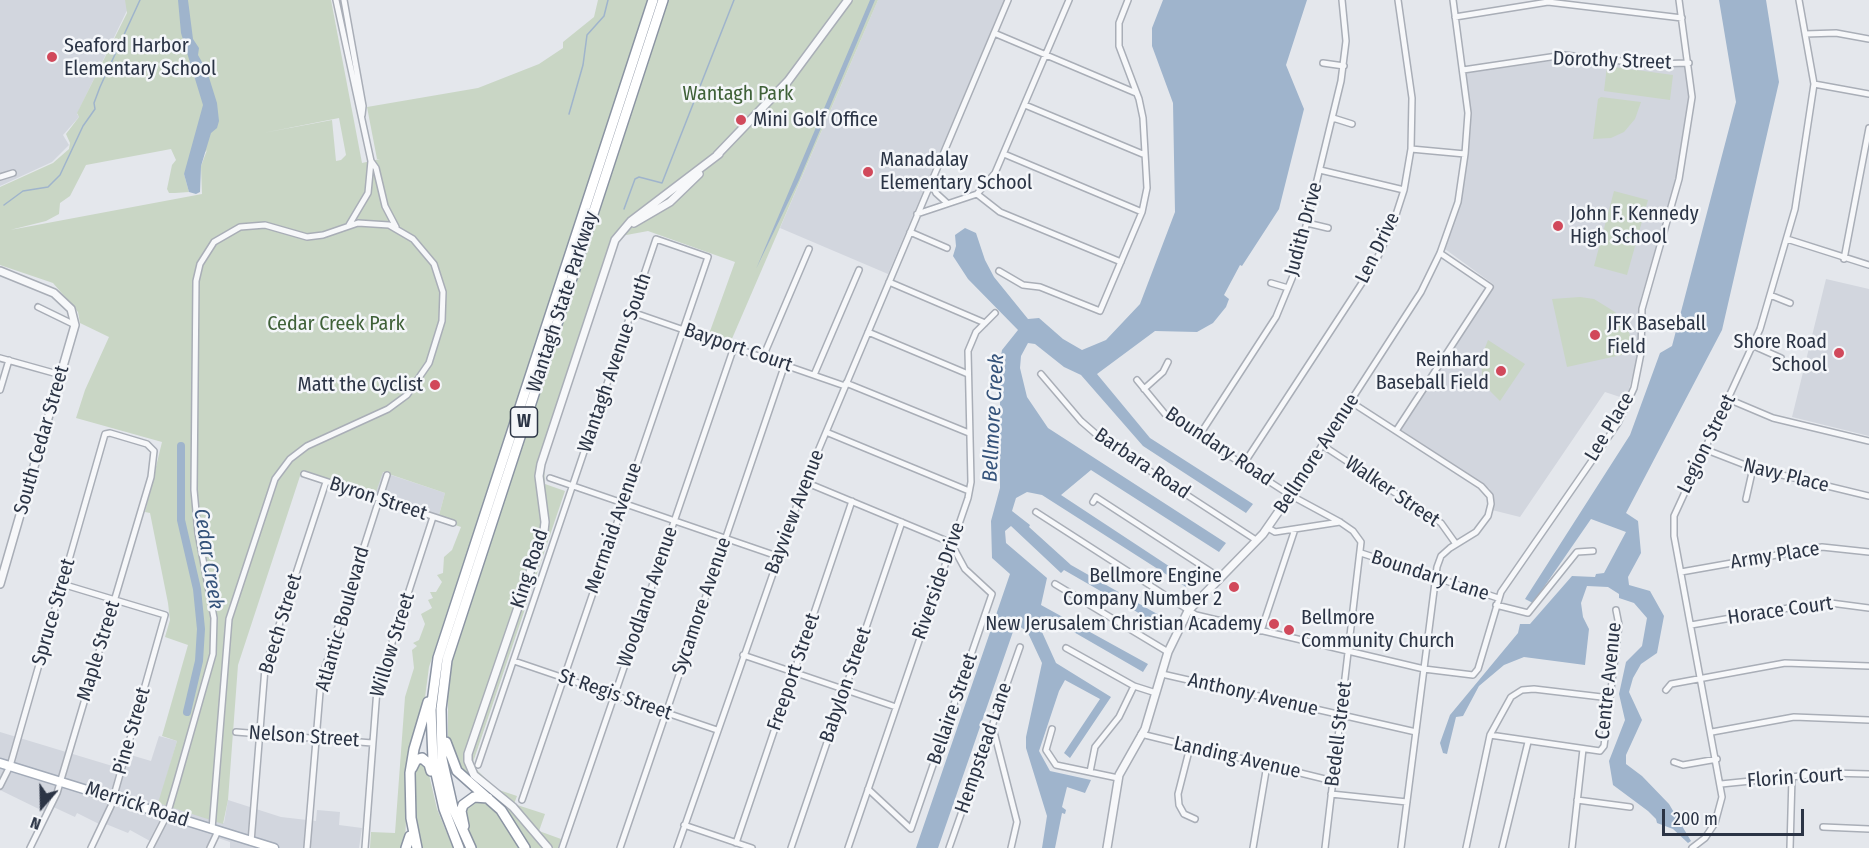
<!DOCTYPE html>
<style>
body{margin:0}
#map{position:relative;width:1869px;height:848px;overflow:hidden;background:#e4e7ec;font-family:"Fira Sans Condensed",sans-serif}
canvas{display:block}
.north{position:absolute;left:12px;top:776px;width:60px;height:60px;-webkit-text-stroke:4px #f4f6f9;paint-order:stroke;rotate:200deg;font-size:16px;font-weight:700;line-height:24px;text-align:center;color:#2b3445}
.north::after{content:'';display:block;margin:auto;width:21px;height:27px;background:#2b3445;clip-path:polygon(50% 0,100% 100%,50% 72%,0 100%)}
.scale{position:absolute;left:1662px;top:809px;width:142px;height:27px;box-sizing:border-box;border:3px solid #2b3445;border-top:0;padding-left:8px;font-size:18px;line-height:21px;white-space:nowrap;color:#2b3445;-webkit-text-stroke:4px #f4f6f9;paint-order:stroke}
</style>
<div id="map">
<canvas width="1869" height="848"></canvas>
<div class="north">N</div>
<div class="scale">200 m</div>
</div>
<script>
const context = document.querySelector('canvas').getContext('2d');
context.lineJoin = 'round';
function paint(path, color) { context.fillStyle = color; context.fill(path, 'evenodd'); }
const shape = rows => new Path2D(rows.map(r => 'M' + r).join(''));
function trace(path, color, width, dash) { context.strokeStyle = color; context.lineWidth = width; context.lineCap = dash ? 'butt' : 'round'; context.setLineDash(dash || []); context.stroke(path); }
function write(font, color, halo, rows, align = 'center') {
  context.font = font + ' "Fira Sans Condensed",sans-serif'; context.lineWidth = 5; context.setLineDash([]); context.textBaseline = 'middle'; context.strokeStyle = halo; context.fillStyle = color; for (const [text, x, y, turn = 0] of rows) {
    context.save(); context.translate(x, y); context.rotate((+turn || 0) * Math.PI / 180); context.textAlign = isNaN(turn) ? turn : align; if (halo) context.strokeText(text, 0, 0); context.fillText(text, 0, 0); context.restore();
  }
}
const built = shape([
 [0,0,132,0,77,114,79,117,63,135,69,145,52,162,0,186],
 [878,0,1004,0,888,274,780,228],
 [1565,59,1650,67,1685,65,1690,90,1676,181,1641,298,1637,361,1626,399,1605,392,1520,517,1492,510,1490,489,1400,429,1493,284,1445,249,1461,203,1468,151,1471,112,1465,73],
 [1826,279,1869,289,1869,436,1792,417],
 [382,472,445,493,438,519,374,498],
 [0,732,119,768,124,753,151,761,159,736,177,741,159,803,224,823,228,800,281,817,316,821,317,810,340,812,339,825,362,828,359,848,230,848,230,842,212,836,206,848,154,848,149,846,150,841,130,830,128,833,101,822,99,824,77,813,75,817,49,805,45,812,0,790]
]);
const green = shape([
 [125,0,331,0,362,163,380,159,377,159,367,107,478,88,539,64,563,48,563,42,594,17,598,0,649,0,429,667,424,705,409,752,405,843,402,848,370,848,371,832,395,833,405,697,414,668,412,650,417,646,413,643,419,640,425,624,421,614,432,608,428,600,433,598,430,592,436,592,442,582,437,575,443,573,444,557,452,550,461,527,438,519,445,493,383,472,374,498,301,473,238,665,228,800,223,824,158,803,177,741,162,736,188,645,165,637,170,620,168,603,150,513,145,512,162,442,76,418,85,390,109,337,80,323,78,312,53,283,0,265,0,187,53,163,69,149,70,143,66,134,79,117,77,113,127,13],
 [339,118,346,155,341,160,336,161,332,120,263,133],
 [171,149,176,160,172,165,167,189,169,193,175,193,189,192,184,174,207,150,201,166,202,194,10,230,46,221,59,214,60,203,70,196,86,165],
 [668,0,878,0,731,341,709,334,735,262,648,231,621,236,544,466,545,484,565,491,472,765,496,789,517,796,514,804,545,814,539,831,561,839,558,848,529,848,509,813,462,773,448,749,448,692,455,645],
 [1607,66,1673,75,1670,100,1604,91],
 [1601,97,1641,102,1635,119,1624,132,1611,138,1593,139,1598,99],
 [1614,191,1648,200,1627,275,1594,266],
 [1580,297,1594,299,1615,312,1629,332,1635,352,1567,367,1552,299],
 [1488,340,1525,364,1500,401,1490,391,1482,374,1481,358],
 [419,761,427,766,437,809,453,848,418,848,413,776],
 [477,799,489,804,499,812,521,848,475,848,463,819,464,808]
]);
const water = shape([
 [178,0,188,0,193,39,199,48,198,55,207,71,217,103,219,121,217,128,211,133,201,166,200,192,196,194,189,192,184,174,203,105,181,33],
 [870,0,875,0,799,180,756,269],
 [1163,0,1307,0,1286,65,1304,109,1279,209,1242,266,1240,265,1224,295,1229,299,1226,307,1213,323,1197,332,1155,331,1097,374,1150,438,1253,504,1246,513,1143,446,1081,375,1064,367,1035,344,1028,343,1021,356,1020,368,1027,397,1048,428,1226,543,1219,552,1091,470,1061,495,1190,580,1186,587,1042,495,1027,492,1016,498,1012,511,1030,525,1029,527,1071,565,1166,619,1163,627,1064,570,1061,573,1011,526,1005,531,1006,543,1047,578,1041,605,1148,664,1143,672,1046,616,1042,618,1042,632,1056,663,1111,697,1070,758,1064,753,1100,699,1065,680,1059,691,1039,751,1050,771,1091,780,1085,793,1067,787,1062,807,1066,810,1065,814,1062,813,1055,848,1042,848,1047,816,1026,748,1026,737,1042,663,1028,633,1016,623,938,848,916,848,1010,574,992,558,991,521,1000,488,1000,361,1002,350,1018,330,968,279,953,256,956,246,955,235,965,228,976,233,985,260,994,277,1028,319,1039,318,1063,339,1082,350,1106,340,1140,304,1175,212,1173,103,1152,46,1152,28],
 [1719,0,1766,0,1779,82,1722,330,1626,513,1638,521,1641,553,1628,577,1629,585,1650,591,1664,616,1657,653,1641,664,1633,678,1629,692,1642,720,1626,755,1626,764,1642,776,1669,804,1691,841,1688,843,1673,829,1657,823,1656,819,1648,811,1613,785,1609,761,1625,720,1619,694,1626,662,1642,646,1647,618,1634,603,1619,598,1619,594,1608,587,1587,586,1581,603,1583,617,1589,629,1585,665,1524,657,1504,665,1479,686,1463,716,1456,717,1447,754,1443,753,1440,743,1450,715,1518,633,1520,624,1530,624,1572,576,1595,577,1596,574,1604,573,1626,532,1591,519,1533,603,1525,599,1630,435,1660,353,1672,346,1736,102]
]);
const stream = shape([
 [569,114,583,65,587,35,604,16,608,0],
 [4,205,23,191,48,187,60,175,83,126,95,109,94,103,100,87,140,0],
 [624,209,635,179,639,177,662,183,734,0]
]);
const river = shape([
 [181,446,181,520,197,589,201,629,199,661,187,712]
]);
const minor = shape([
 [336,0,371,161,376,168,385,206,396,227],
 [344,0,363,106,362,115],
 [1455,17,1548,2,1682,18],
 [994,33,1136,93],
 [1805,34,1836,33,1869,39],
 [1323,63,1344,66],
 [1463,70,1564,55,1650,64,1689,63],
 [1814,84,1869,94],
 [1025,105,1145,155],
 [1333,118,1352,124],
 [1411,149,1465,154],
 [1004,154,1142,212],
 [1320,170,1404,190],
 [0,177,13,173],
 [931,183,936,193,947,203],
 [977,194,1000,212,1121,262],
 [917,214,977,194,995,173,1069,0],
 [1307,223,1328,228],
 [349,225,368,193,371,161],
 [910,232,947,248],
 [1787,239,1869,265],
 [1844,259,1869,128],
 [999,271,1023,285,1040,287,1100,311,1142,212,1147,188,1143,118,1139,99,1119,46,1119,23,1128,0],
 [889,282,985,323],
 [1271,283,1288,288],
 [1770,295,1790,303],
 [38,307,75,325],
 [632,312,845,386],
 [868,332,968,374],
 [1754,346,1781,358],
 [763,357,809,249],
 [0,358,61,375],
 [1041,374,1081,421,1104,441,1256,540],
 [814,375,859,270],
 [1137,380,1165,414,1290,495,1340,522,1353,531,1361,542,1325,848],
 [846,383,969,433],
 [1144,389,1163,372,1168,362],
 [0,390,9,360],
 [1728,399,1773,418,1869,441],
 [1351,402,1481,486,1490,496,1491,504,1488,516,1476,532,1450,548,1441,556,1437,567,1401,848],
 [1396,431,1490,287,1440,253],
 [826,432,969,491],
 [1199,436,1276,317,1295,271,1341,81,1346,41,1342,0],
 [1322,445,1441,523,1456,544],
 [1704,449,1753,468,1869,496],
 [1243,465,1375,263,1393,224,1404,190,1411,149,1412,98,1398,0],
 [304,474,453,523],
 [550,478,777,556],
 [805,482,947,541,952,545,965,569,992,594,911,829,868,789],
 [1290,495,1421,292,1440,253,1458,202,1465,154,1468,113,1453,0],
 [1746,499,1753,468],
 [1093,502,1096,497,1219,577],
 [1036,512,1196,615,1424,669,1473,675,1478,669,1501,592,1618,423,1634,388,1641,353,1642,309,1679,179,1692,97,1679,0],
 [1268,528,1275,532,1340,522],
 [1361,553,1498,598],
 [1681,572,1822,547,1869,552],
 [62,584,165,615,111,806,91,848],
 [1055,584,1168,652],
 [1496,605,1528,613,1577,552,1593,551],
 [1691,625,1823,602,1869,608],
 [1261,631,1295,529],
 [1066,648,1134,686,1156,693],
 [743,655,896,707],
 [514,661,717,730],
 [1162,674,1416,732],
 [1666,690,1671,684,1785,663,1869,666],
 [993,728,1017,822,1011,848],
 [1052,729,1046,750,1056,765,1118,778],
 [236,732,372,743],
 [1712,732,1794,717,1869,720],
 [1141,734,1333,781],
 [1490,735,1600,751,1604,746,1619,625,1616,610],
 [1190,747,1178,794,1179,805,1184,814,1195,819],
 [1674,762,1683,765,1717,759],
 [478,765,656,239,708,257,522,800],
 [1090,772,1095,747,1119,717,1134,686],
 [1721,784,1830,773,1869,774],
 [0,786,10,766,105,434,110,433,147,444,154,451,151,477,57,793,30,848],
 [1331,794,1407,802],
 [1577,800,1630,807],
 [684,825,752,848],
 [1823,827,1869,829],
 [251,842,265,668,326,482],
 [736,843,852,501],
 [150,848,167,815,177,781,213,654,214,618,198,533,194,490,196,281,200,264,214,242,240,227,265,225,307,237,323,235,358,223,389,225,413,239,434,264,443,292,442,321,429,363,407,395,388,409,307,446,290,459,275,479,229,619,212,829],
 [210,848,218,831],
 [307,848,321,680,387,475],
 [365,848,377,689,433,517],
 [562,848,734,347],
 [620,848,785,364],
 [677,848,805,482,1008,0],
 [791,848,902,522],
 [848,848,968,498,971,482,968,351,976,332,995,313],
 [949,848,1020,647],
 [1253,848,1267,765],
 [1466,848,1490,735,1511,697,1522,690,1534,689,1610,698],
 [1502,848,1528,742],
 [1572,848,1583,749],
 [1692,848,1705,838,1715,823,1722,797,1674,536,1674,516,1760,329,1795,209,1814,84,1799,0],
 [1790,848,1792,777]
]);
const tertiary = shape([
 [717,155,788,81,848,0],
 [634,223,670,202,699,174],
 [0,271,54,293,71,309,75,325,0,584],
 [548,848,513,807,474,775,468,761,468,754,544,531,545,522,539,476,541,464,615,240,631,221,719,154],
 [1107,848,1119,775,1145,729,1168,652,1188,611,1263,534,1290,495]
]);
const primary = shape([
 [0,763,274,848]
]);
const motorway = shape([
 [446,742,457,771,501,810,525,848],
 [412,768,416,760,422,758,429,764,431,771],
 [464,826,461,811,463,805,474,797,488,798],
 [406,848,410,836],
 [417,848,411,818,410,773,414,749,428,702],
 [459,848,444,809,433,760,431,710,438,658,653,0],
 [471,848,453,808,442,759,441,709,447,660,663,0]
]);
const markers = [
 [52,57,6,"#d1495b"],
 [741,120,6,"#d1495b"],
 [868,172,6,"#d1495b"],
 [1558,226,6,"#d1495b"],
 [1595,335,6,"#d1495b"],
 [1839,353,6,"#d1495b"],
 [1501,371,6,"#d1495b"],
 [435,385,6,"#d1495b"],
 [1234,587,6,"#d1495b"],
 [1274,624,6,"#d1495b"],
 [1289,630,6,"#d1495b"]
];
const shields = [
 [524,422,27]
];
const shieldNames = [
 ["W",524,422]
];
const poiNames = [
 ["Seaford Harbor",64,46],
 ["Elementary School",64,69],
 ["Mini Golf Office",753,120],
 ["Manadalay",880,160],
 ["Elementary School",880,183],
 ["John F. Kennedy",1570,214],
 ["High School",1570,237],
 ["JFK Baseball",1607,324],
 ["Field",1607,347],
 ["Shore Road",1827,342,"right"],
 ["School",1827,365,"right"],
 ["Reinhard",1489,360,"right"],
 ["Baseball Field",1489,383,"right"],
 ["Matt the Cyclist",423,385,"right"],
 ["Bellmore Engine",1222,576,"right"],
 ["Company Number 2",1222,599,"right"],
 ["Bellmore",1301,618],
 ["Community Church",1301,641],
 ["New Jerusalem Christian Academy",1262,624,"right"]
];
const streetNames = [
 ["Dorothy Street",1612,61,2],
 ["Judith Drive",1304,229,-75],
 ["Len Drive",1378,248,-64],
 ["Wantagh State Parkway",563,302,-72],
 ["Bayport Court",738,348,19],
 ["Wantagh Avenue South",615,363,-71],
 ["Lee Place",1610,427,-59],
 ["South Cedar Street",42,440,-74],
 ["Legion Street",1707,444,-64],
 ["Boundary Road",1219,447,34],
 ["Bellmore Avenue",1317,454,-57],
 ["Barbara Road",1142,464,34],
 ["Navy Place",1786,476,14],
 ["Walker Street",1392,492,34],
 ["Byron Street",378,499,18],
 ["Bayview Avenue",795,512,-69],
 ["Mermaid Avenue",614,528,-71],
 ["Army Place",1775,556,-9],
 ["King Road",530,569,-72],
 ["Boundary Lane",1430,576,18],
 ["Riverside Drive",939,581,-71],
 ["Woodland Avenue",648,597,-71],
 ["Sycamore Avenue",702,606,-71],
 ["Horace Court",1780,611,-8],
 ["Spruce Street",54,612,-74],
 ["Atlantic Boulevard",343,619,-74],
 ["Beech Street",281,624,-73],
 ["Willow Street",393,645,-73],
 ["Maple Street",99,651,-73],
 ["Freeport Street",794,672,-71],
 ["Centre Avenue",1609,681,-84],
 ["Babylon Street",846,685,-71],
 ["St Regis Street",615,695,19],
 ["Anthony Avenue",1253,695,13],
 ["Bellaire Street",953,709,-71],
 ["Pine Street",132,731,-74],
 ["Bedell Street",1339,734,-83],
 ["Nelson Street",304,737,4],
 ["Hempstead Lane",984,748,-71],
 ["Landing Avenue",1237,758,13],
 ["Florin Court",1795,778,-4],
 ["Merrick Road",137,805,18]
];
const parkNames = [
 ["Wantagh Park",738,94],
 ["Cedar Creek Park",336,324]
];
const waterNames = [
 ["Bellmore Creek",994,418,-87],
 ["Cedar Creek",208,559,81]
];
paint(built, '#d2d6de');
paint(green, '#c9d6c5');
paint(water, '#9fb4cc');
trace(stream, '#9fb4cc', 1.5);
trace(river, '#9fb4cc', 8);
trace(minor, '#a9aeb7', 8);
trace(tertiary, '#a9aeb7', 10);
trace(primary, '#a3abb8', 11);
trace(motorway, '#8b94a3', 12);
trace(minor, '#f7f8fa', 5);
trace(tertiary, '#f7f8fa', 7);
trace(primary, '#fff', 8);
trace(motorway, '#fff', 9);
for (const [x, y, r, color] of markers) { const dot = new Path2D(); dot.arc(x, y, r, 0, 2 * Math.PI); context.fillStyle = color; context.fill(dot); trace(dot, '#f4f6f9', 2); }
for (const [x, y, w] of shields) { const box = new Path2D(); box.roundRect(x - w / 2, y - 15, w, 30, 4.5); context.fillStyle = '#f4f6f9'; context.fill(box); trace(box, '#2b3445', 1.5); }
write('bold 18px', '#2b3445', null, shieldNames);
write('20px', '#2b3445', '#f4f6f9', poiNames, 'left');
write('20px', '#2b3445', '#f4f6f9', streetNames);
write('20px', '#3f6138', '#f4f6f9', parkNames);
write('italic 21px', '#34527a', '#f4f6f9', waterNames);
</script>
